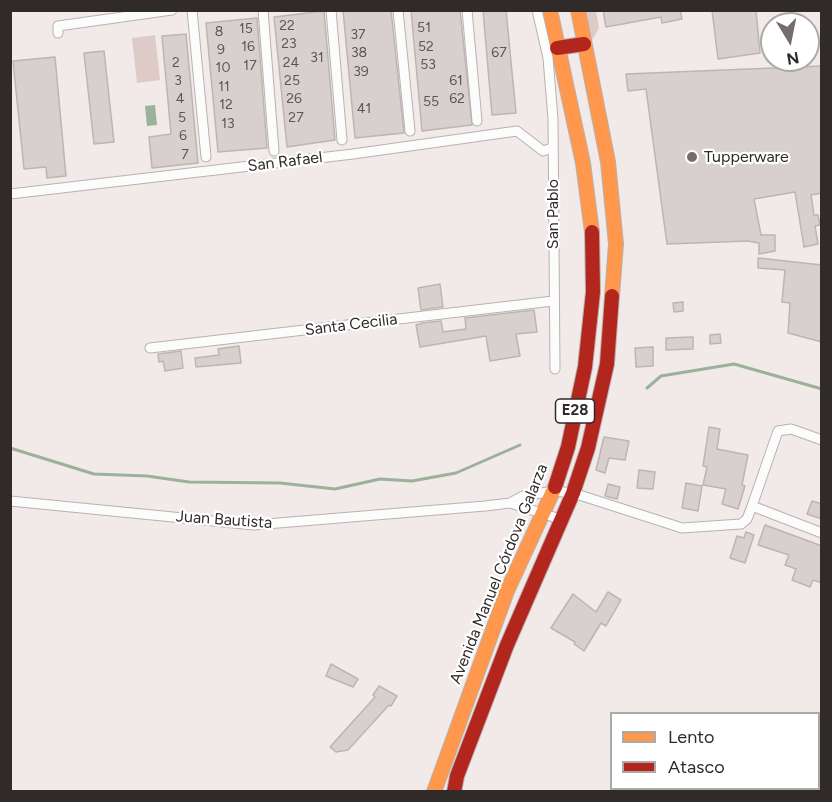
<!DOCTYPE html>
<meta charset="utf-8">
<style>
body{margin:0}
#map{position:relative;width:832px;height:802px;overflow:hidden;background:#f2eae8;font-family:Figtree,sans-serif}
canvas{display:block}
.frame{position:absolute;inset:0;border:12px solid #302a29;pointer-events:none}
.legend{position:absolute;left:610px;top:712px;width:210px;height:78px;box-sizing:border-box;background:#fff;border:2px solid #acaaa9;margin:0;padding:8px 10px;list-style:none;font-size:18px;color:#302a29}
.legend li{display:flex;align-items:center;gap:12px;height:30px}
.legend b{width:30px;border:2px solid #acaaa9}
.north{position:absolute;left:760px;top:12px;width:60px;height:60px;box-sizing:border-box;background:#fff;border:2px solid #acaaa9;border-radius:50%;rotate:170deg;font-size:16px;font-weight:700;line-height:24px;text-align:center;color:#302a29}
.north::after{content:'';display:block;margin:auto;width:21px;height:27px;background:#746d6c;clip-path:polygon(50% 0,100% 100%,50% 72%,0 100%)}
</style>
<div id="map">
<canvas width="832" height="802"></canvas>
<div class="frame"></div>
<ul class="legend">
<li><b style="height:8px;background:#ff974d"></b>Lento</li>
<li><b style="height:8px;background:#b3261e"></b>Atasco</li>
</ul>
<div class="north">N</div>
</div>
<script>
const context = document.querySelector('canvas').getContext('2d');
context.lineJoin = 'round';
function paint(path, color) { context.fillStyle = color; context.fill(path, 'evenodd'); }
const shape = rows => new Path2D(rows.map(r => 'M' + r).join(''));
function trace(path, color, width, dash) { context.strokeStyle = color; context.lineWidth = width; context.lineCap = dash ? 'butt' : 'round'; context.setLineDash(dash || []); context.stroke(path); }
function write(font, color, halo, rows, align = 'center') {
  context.font = font + ' Figtree,sans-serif'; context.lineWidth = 4.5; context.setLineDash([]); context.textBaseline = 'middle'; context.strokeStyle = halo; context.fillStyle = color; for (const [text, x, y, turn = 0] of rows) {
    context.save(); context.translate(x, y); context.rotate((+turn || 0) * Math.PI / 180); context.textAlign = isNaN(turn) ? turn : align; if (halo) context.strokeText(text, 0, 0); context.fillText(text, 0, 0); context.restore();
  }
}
const green = shape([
 [585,11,596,11,599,28,591,42],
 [155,35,160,80,137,83,132,38]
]);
const water = shape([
 [155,105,157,125,147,126,145,106]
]);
const stream = shape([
 [647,388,661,376,734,364,822,389],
 [10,448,94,474,147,476,189,482,280,483,335,489,380,479,412,481,456,473,520,445]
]);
const building = shape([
 [343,10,391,10,404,133,355,138,343,10],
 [411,10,460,10,472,125,422,131,411,10],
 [483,10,506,10,516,113,492,115,483,10],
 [603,10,680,10,682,19,662,23,661,17,606,27,603,10],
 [712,10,756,10,760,53,718,59,712,10],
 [324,11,335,140,287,147,274,17,324,11],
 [257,18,267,148,218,152,206,23,257,18],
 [186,34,198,163,152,168,149,137,171,134,162,36,186,34],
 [104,51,114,142,94,144,84,53,104,51],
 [55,57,66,176,47,178,46,167,24,169,13,61,55,57],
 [822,66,822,193,811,195,814,215,818,215,820,225,815,226,818,244,804,247,795,192,754,199,761,235,775,235,775,251,759,254,759,243,748,241,667,244,646,89,628,91,626,74,822,66],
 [758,258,822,265,822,342,788,333,790,303,782,302,785,270,758,268,758,258],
 [440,284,443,307,421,310,418,288,440,284],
 [683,302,683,311,674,312,673,303,683,302],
 [534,310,537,332,516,334,520,356,490,361,486,336,420,347,416,325,423,323,441,321,443,332,466,329,465,318,534,310],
 [720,334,721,343,710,344,710,335,720,334],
 [693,337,693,349,666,350,666,338,693,337],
 [239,346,241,363,196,367,195,358,219,355,218,349,239,346],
 [653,347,653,366,636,367,635,348,653,347],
 [181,351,183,368,165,371,163,361,159,362,158,354,181,351],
 [709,427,720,429,717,449,748,455,742,485,745,486,738,509,722,504,726,489,703,485,707,467,703,466,709,427],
 [604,437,629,441,625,460,609,458,605,473,596,470,604,437],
 [639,470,655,472,653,489,637,488,639,470],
 [686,483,702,486,698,511,682,508,686,483],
 [608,484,620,487,617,499,605,496,608,484],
 [812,501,822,504,822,519,807,514,812,501],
 [765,525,822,546,822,583,813,580,810,587,792,580,796,569,785,565,789,555,758,545,765,525],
 [746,532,754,535,745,563,730,558,737,536,744,538,746,532],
 [608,592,621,600,606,626,601,623,584,651,574,644,575,642,551,628,573,594,596,612,608,592],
 [331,664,358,679,353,687,326,676,331,664],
 [379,686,397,696,391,706,389,705,348,750,336,752,330,747,375,697,373,695,379,686]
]);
const street = shape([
 [192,10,206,157],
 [263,10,274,151],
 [331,10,342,140],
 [398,10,410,131],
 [467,10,477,121],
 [537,10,548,58,553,119,555,369],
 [58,33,58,26,172,10],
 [10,194,353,154,517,131,543,151,552,148],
 [150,348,553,301],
 [10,501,254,525,485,506,510,503,523,496,554,491,573,493,682,528,741,524,747,519,752,506,822,533],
 [510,503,563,520],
 [752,506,778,431,791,429,822,440]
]);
const slow = shape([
 [550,10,583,163,592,232],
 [578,10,608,162,616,244,612,296],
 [434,792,507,591,555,487]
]);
const jam = shape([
 [557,48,584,44],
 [555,487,568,447,585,367,593,292,592,232],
 [454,792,457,776,507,645,573,493,588,448,607,364,612,296]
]);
const markers = [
 [692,157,6,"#746d6c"]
];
const numberNames = [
 ["22",287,26],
 ["51",424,28],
 ["15",246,29],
 ["8",219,32],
 ["37",358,35],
 ["23",289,44],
 ["16",248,47],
 ["52",426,47],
 ["9",221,50],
 ["38",359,53],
 ["67",499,53],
 ["31",317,58],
 ["2",176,63],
 ["24",291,63],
 ["53",428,65],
 ["17",250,66],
 ["10",223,68],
 ["39",361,72],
 ["3",178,81],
 ["25",292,81],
 ["61",456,81],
 ["11",224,87],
 ["4",180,99],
 ["26",294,99],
 ["62",457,99],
 ["55",431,102],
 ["12",226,105],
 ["41",364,109],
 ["5",182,118],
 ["27",296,118],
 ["13",228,124],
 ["6",183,136],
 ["7",185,155]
];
const shields = [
 [575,411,39]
];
const shieldNames = [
 ["E28",575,411]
];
const poiNames = [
 ["Tupperware",704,157]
];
const streetNames = [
 ["San Rafael",285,162,-7],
 ["San Pablo",553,214,-90],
 ["Santa Cecilia",351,325,-7],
 ["Juan Bautista",224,520,4],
 ["Avenida Manuel Córdova Galarza",499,574,-68]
];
paint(green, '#decac6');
paint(water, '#9ab19c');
trace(stream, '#9ab19c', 3);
paint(building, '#d7d0cf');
trace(building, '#bbb5b3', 1.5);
trace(street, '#b8b2b0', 11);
trace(slow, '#b8b2b0', 16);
trace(jam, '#b8b2b0', 16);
trace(street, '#fdfcfc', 9);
trace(slow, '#ff974d', 14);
trace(jam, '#b3261e', 14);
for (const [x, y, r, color] of markers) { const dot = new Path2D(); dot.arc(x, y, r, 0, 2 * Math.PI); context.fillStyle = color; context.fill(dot); trace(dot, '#fff', 2); }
write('14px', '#5c5655', null, numberNames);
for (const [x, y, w] of shields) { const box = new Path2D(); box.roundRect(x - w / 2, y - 12, w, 24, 4.5); context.fillStyle = '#fff'; context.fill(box); trace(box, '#302a29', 1.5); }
write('bold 15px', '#302a29', null, shieldNames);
write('16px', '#302a29', '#fff', poiNames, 'left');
write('16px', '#302a29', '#fff', streetNames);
</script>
